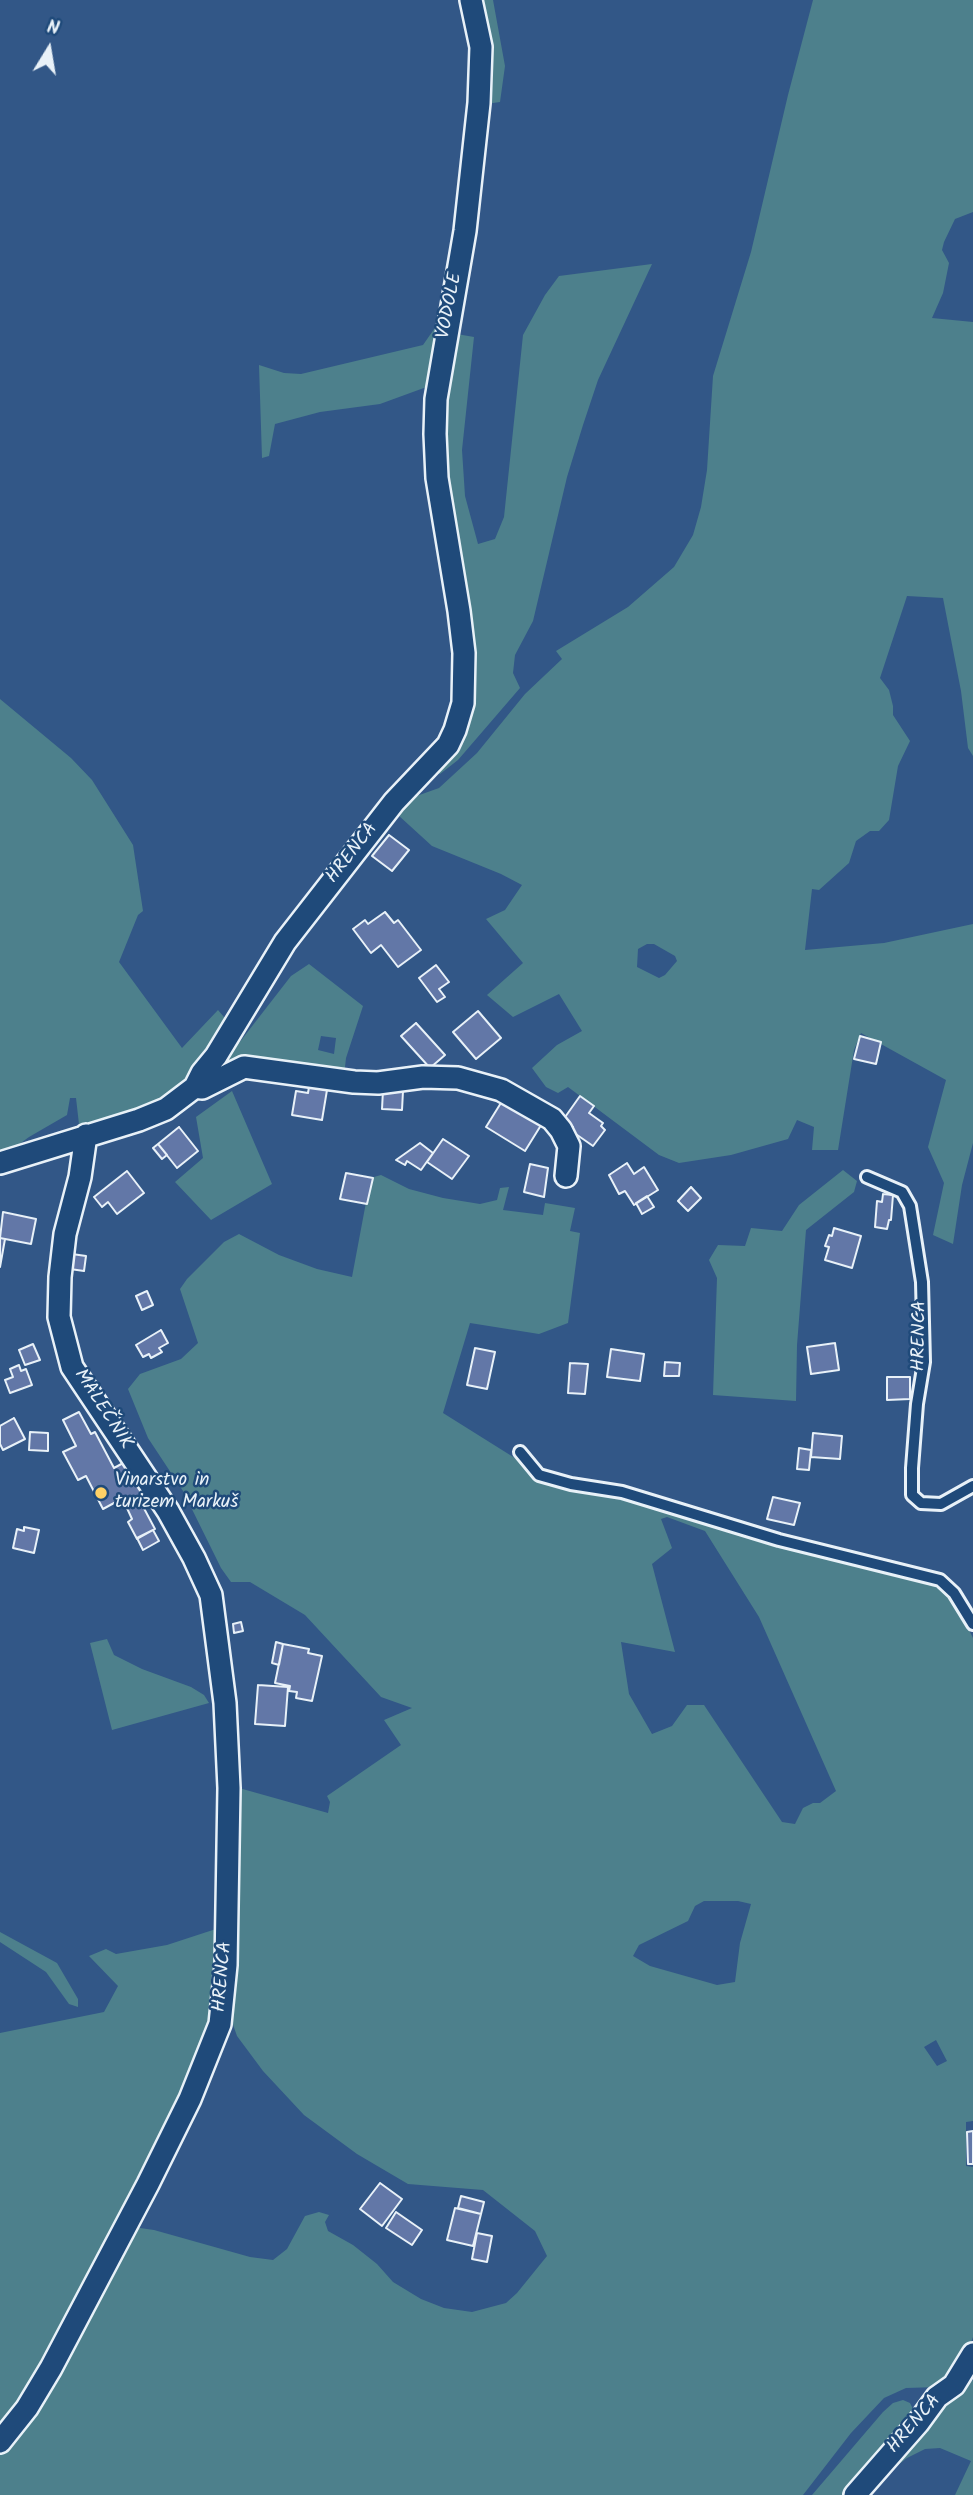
<!DOCTYPE html>
<meta charset="utf-8">
<style>
body{margin:0}
#map{position:relative;width:973px;height:2495px;overflow:hidden;background:#325787;font-family:Kalam,sans-serif}
canvas{display:block}
.north{position:absolute;left:14px;top:14px;width:70px;height:70px;-webkit-text-stroke:5px #1f4a7a;paint-order:stroke;rotate:11deg;font-size:19px;font-weight:700;line-height:28px;text-align:center;color:#e8f1f8}
.north::after{content:'';display:block;margin:auto;width:24px;height:32px;background:#e8f1f8;clip-path:polygon(50% 0,100% 100%,50% 72%,0 100%)}
</style>
<div id="map">
<canvas width="973" height="2495"></canvas>
<div class="north">N</div>
</div>
<script>
const context = document.querySelector('canvas').getContext('2d');
context.lineJoin = 'round';
function paint(path, color) { context.fillStyle = color; context.fill(path, 'evenodd'); }
const shape = rows => new Path2D(rows.map(r => 'M' + r).join(''));
function trace(path, color, width, dash) { context.strokeStyle = color; context.lineWidth = width; context.lineCap = dash ? 'butt' : 'round'; context.setLineDash(dash || []); context.stroke(path); }
function write(font, color, halo, rows, align = 'center') {
  context.font = font + ' Kalam,sans-serif'; context.lineWidth = 5; context.setLineDash([]); context.textBaseline = 'middle'; context.strokeStyle = halo; context.fillStyle = color; for (const [text, x, y, turn = 0] of rows) {
    context.save(); context.translate(x, y); context.rotate((+turn || 0) * Math.PI / 180); context.textAlign = isNaN(turn) ? turn : align; if (halo) context.strokeText(text, 0, 0); context.fillText(text, 0, 0); context.restore();
  }
}
const green = shape([
 [477,0,493,0,505,66,500,102,486,104],
 [813,0,973,0,973,212,955,219,944,242,942,250,949,263,943,293,932,318,973,322,973,756,968,748,961,691,943,598,907,596,880,678,889,690,893,706,893,715,910,741,898,766,889,820,879,831,870,831,856,841,849,863,819,890,812,889,805,950,884,943,973,924,973,1143,962,1185,953,1244,933,1235,944,1183,928,1147,946,1080,861,1033,854,1050,838,1150,812,1150,814,1127,797,1120,788,1139,731,1155,679,1163,659,1155,568,1087,558,1093,546,1087,532,1068,557,1045,582,1031,559,994,513,1017,487,995,523,963,486,919,505,910,522,885,501,874,432,846,398,815,411,798,439,788,477,753,525,694,562,659,556,651,628,607,674,567,693,535,701,507,707,470,713,376,751,252,788,95],
 [647,944,654,944,675,956,677,961,665,975,659,978,637,967,638,949],
 [652,264,598,380,583,425,567,477,533,621,515,655,513,673,520,688,458,760,440,774,436,772,454,753,455,528,440,427,451,333,474,337,462,450,465,496,478,544,495,539,504,517,523,335,545,295,559,276],
 [446,312,432,385,380,404,320,412,275,424,269,456,262,458,259,365,284,373,301,374,423,345],
 [0,699,71,758,92,780,133,845,143,911,138,915,119,962,182,1048,218,1010,229,1023,188,1081,171,1098,80,1133,76,1098,70,1098,67,1115,29,1137,14,1148,0,1154],
 [309,964,363,1006,346,1058,344,1076,243,1063,208,1082,230,1044,239,1043,291,976],
 [321,1036,336,1038,334,1054,318,1050],
 [232,1091,272,1184,211,1220,175,1182,203,1158,196,1117],
 [843,1170,857,1181,854,1192,806,1230,797,1345,796,1401,713,1395,717,1278,709,1260,718,1245,745,1246,751,1228,782,1231,799,1205],
 [381,1175,409,1189,443,1198,480,1204,497,1200,500,1188,509,1187,503,1210,543,1215,545,1203,575,1208,570,1231,580,1233,568,1323,539,1334,470,1323,443,1413,526,1465,535,1478,561,1486,586,1487,723,1526,809,1554,929,1582,944,1589,965,1622,973,1638,973,2121,966,2122,966,2166,973,2167,973,2337,968,2351,938,2387,906,2388,884,2398,851,2433,803,2495,0,2495,0,2452,133,2227,154,2230,250,2257,273,2260,287,2249,305,2216,319,2212,329,2215,325,2222,328,2231,353,2245,377,2264,393,2282,421,2299,444,2308,472,2312,506,2303,517,2293,547,2256,535,2231,483,2190,408,2184,357,2154,304,2115,263,2071,237,2036,230,2016,239,1788,328,1813,330,1802,327,1796,401,1745,384,1720,412,1708,381,1697,305,1615,250,1582,231,1582,221,1568,183,1491,148,1438,128,1389,140,1374,181,1359,198,1343,180,1289,187,1279,224,1242,239,1234,279,1255,317,1269,352,1277,370,1181,374,1177],
 [667,1517,705,1531,759,1617,836,1791,820,1803,813,1803,803,1808,795,1824,782,1822,704,1705,687,1705,672,1726,652,1734,629,1694,621,1642,675,1652,652,1564,672,1548,661,1519],
 [704,1901,738,1901,751,1904,740,1943,735,1982,717,1985,650,1966,633,1956,639,1945,688,1921,695,1906],
 [936,2040,947,2061,937,2066,924,2047],
 [107,1639,114,1655,142,1669,191,1687,204,1695,209,1703,112,1730,90,1643],
 [222,1927,213,2005,205,2038,168,2127,36,2379,0,2431,0,2033,104,2012,118,1986,89,1956,106,1949,116,1954,167,1945],
 [0,1932,57,1963,78,1999,78,2007,69,2004,46,1972,0,1942],
 [973,2380,973,2495,955,2495,971,2461,940,2448,925,2449,907,2458,889,2472,869,2495,860,2495,948,2400],
 [903,2400,910,2403,913,2409,911,2418,868,2462,844,2495,812,2495,883,2412,893,2403]
]);
const building = shape([
 [389,835,409,850,392,871,372,856,389,835],
 [385,912,394,923,398,920,421,950,398,967,381,945,371,953,353,929,365,920,368,924,385,912],
 [436,965,449,982,439,989,445,997,437,1002,419,978,436,965],
 [478,1011,501,1038,476,1059,453,1032,478,1011],
 [416,1023,445,1055,430,1068,401,1036,416,1023],
 [860,1036,881,1042,876,1064,854,1059,860,1036],
 [309,1087,327,1090,322,1120,292,1115,296,1091,308,1093,309,1087],
 [383,1090,403,1091,402,1110,382,1109,383,1090],
 [580,1096,594,1106,589,1113,603,1123,601,1126,605,1130,593,1146,570,1130,573,1127,563,1120,580,1096],
 [504,1098,543,1122,525,1151,486,1127,504,1098],
 [179,1127,198,1151,177,1168,158,1144,179,1127],
 [443,1139,469,1156,452,1179,427,1162,443,1139],
 [420,1143,433,1153,421,1170,407,1161,405,1165,396,1160,420,1143],
 [158,1144,167,1155,162,1159,153,1148,158,1144],
 [627,1163,634,1174,644,1167,658,1190,634,1205,625,1191,619,1194,609,1175,627,1163],
 [530,1164,548,1168,544,1197,524,1192,530,1164],
 [127,1171,144,1193,117,1214,108,1202,102,1207,94,1197,127,1171],
 [346,1173,373,1178,367,1204,340,1199,346,1173],
 [691,1187,701,1198,688,1211,678,1201,691,1187],
 [883,1194,893,1195,891,1220,889,1220,887,1229,875,1227,877,1201,882,1202,883,1194],
 [647,1196,654,1207,642,1214,636,1203,647,1196],
 [3,1212,36,1219,31,1244,0,1238,3,1212],
 [834,1228,861,1236,852,1268,825,1260,829,1247,825,1246,829,1235,832,1236,834,1228],
 [0,1238,5,1239,0,1267,0,1238],
 [72,1254,86,1256,84,1271,70,1269,72,1254],
 [147,1291,153,1305,142,1310,136,1296,147,1291],
 [161,1330,168,1343,159,1348,162,1352,151,1358,149,1354,143,1357,136,1345,161,1330],
 [835,1343,839,1370,811,1374,807,1347,835,1343],
 [33,1344,40,1360,25,1365,19,1350,33,1344],
 [475,1348,495,1352,487,1389,467,1385,475,1348],
 [611,1349,644,1354,640,1381,607,1377,611,1349],
 [665,1362,680,1363,679,1376,664,1376,665,1362],
 [570,1363,588,1364,585,1394,568,1393,570,1363],
 [19,1365,21,1371,26,1369,32,1385,10,1393,5,1380,13,1377,10,1369,19,1365],
 [887,1377,910,1377,910,1399,887,1400,887,1377],
 [79,1412,91,1434,95,1432,114,1468,125,1462,143,1495,117,1508,114,1503,103,1509,86,1476,78,1480,63,1452,76,1446,63,1420,79,1412],
 [14,1418,25,1439,3,1450,0,1444,0,1426,14,1418],
 [30,1432,48,1433,48,1451,29,1450,30,1432],
 [813,1433,842,1436,840,1459,811,1457,813,1433],
 [799,1448,811,1450,809,1470,797,1469,799,1448],
 [773,1497,800,1503,794,1525,767,1519,773,1497],
 [139,1499,155,1529,137,1539,128,1522,132,1519,126,1506,139,1499],
 [24,1527,39,1530,34,1553,13,1548,17,1529,24,1531,24,1527],
 [153,1530,159,1541,143,1550,137,1538,153,1530],
 [241,1622,243,1631,234,1633,233,1624,241,1622],
 [276,1642,283,1644,279,1665,272,1663,276,1642],
 [283,1644,309,1649,308,1653,322,1656,312,1701,296,1698,297,1692,289,1691,290,1686,275,1683,283,1644],
 [258,1685,288,1687,285,1726,255,1724,258,1685],
 [973,2131,973,2164,968,2164,967,2132,973,2131],
 [380,2183,402,2199,382,2226,360,2209,380,2183],
 [461,2196,484,2202,481,2214,458,2208,461,2196],
 [455,2208,481,2214,473,2246,447,2240,455,2208],
 [396,2212,422,2230,412,2245,386,2228,396,2212],
 [477,2233,492,2236,487,2262,472,2259,477,2233]
]);
const lane = shape([
 [867,1177,902,1192,910,1206,922,1282,924,1362,917,1404,912,1468,912,1495,921,1503,941,1504,973,1486],
 [520,1452,539,1475,571,1484,622,1492,779,1540,940,1580,954,1593,973,1624]
]);
const street = shape([
 [195,1087,202,1088,244,1067,354,1082,378,1083,423,1077,458,1078,501,1090,552,1119,561,1130,569,1146,566,1176],
 [0,1163,139,1120,166,1109,195,1087,202,1073,216,1056,285,942,394,802,448,745,455,730,463,703,464,653,459,611,437,478,435,434,436,399,465,231,479,103,481,47,471,0],
 [0,2442,27,2408,51,2368,148,2184,190,2099,220,2024,226,1965,229,1788,225,1703,211,1595,194,1558,168,1511,72,1367,59,1317,60,1277,65,1234,80,1177,86,1135],
 [855,2495,918,2423,937,2397,954,2385,973,2354]
]);
const markers = [
 [101,1493,7,"#ffd166"]
];
const streetNames = [
 ["VODOLE",451,306,-79],
 ["HRENCA",353,854,-52],
 ["HRENCA",921,1336,-89],
 ["MALEČNIK",102,1410,57],
 ["HRENCA",224,1977,-85],
 ["HRENCA",915,2425,-49]
];
const poiNames = [
 ["Vinarstvo in",115,1482],
 ["turizem Markuš",115,1504]
];
paint(green, '#4d808c');
paint(building, '#6277a7');
trace(building, '#e8f1f8', 2);
trace(lane, '#e8f1f8', 16);
trace(street, '#e8f1f8', 26);
trace(lane, '#1f4a7a', 10);
trace(street, '#1f4a7a', 21);
for (const [x, y, r, color] of markers) { const dot = new Path2D(); dot.arc(x, y, r, 0, 2 * Math.PI); context.fillStyle = color; context.fill(dot); trace(dot, '#1f4a7a', 2.5); }
write('19px', '#e8f1f8', '#1f4a7a', streetNames);
write('19px', '#e8f1f8', '#1f4a7a', poiNames, 'left');
</script>
